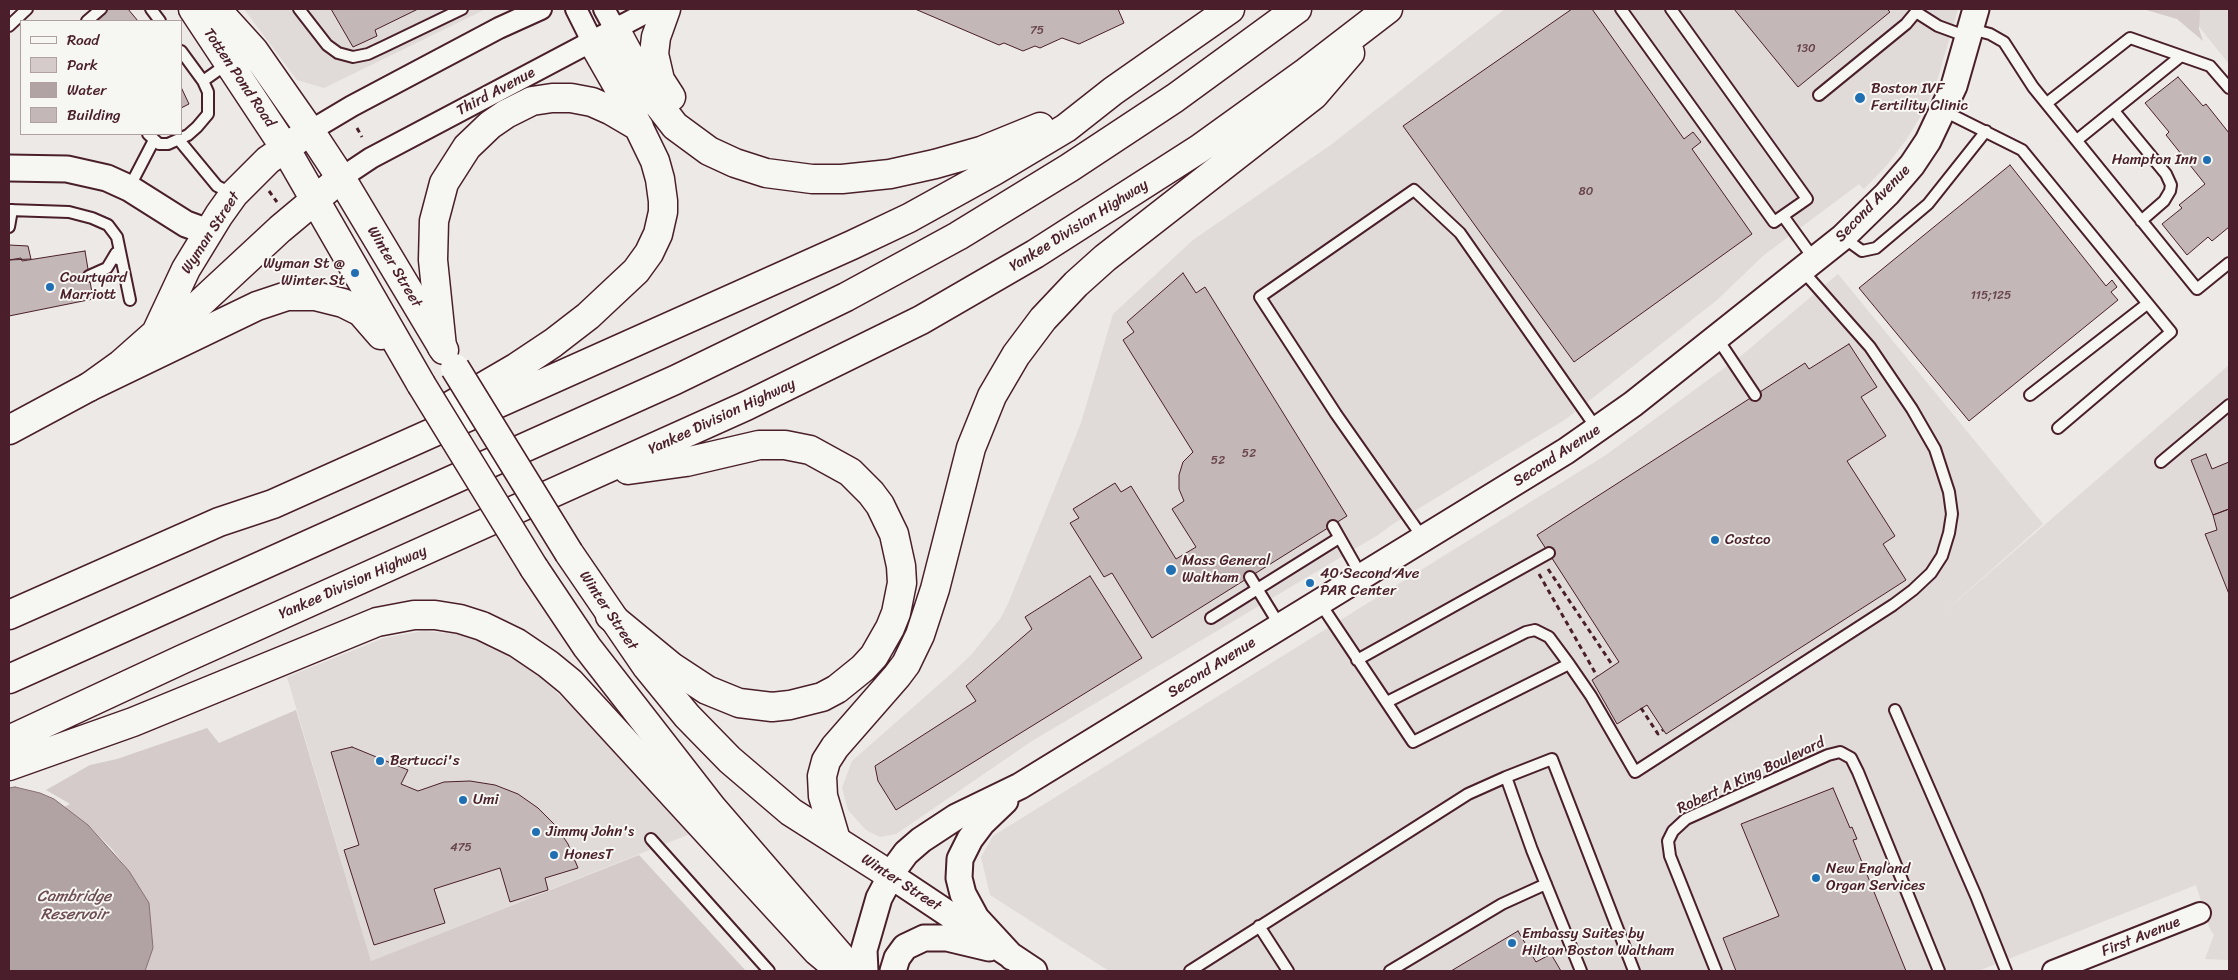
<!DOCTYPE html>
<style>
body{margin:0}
#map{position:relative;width:2238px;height:980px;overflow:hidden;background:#ece9e6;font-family:Sriracha,sans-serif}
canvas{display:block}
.frame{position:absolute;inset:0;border:10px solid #4a1f2b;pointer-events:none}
.legend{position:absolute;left:20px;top:20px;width:162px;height:115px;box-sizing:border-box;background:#f6f6f2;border:1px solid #b1a0a2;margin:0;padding:6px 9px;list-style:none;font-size:15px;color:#4a1f2b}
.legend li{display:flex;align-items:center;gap:10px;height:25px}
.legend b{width:25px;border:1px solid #b1a0a2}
</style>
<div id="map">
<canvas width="2238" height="980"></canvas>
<div class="frame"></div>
<ul class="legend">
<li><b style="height:6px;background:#f6f6f2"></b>Road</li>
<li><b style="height:14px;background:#d4cbca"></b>Park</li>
<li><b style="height:14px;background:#b1a2a3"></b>Water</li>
<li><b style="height:14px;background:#c4b7b7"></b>Building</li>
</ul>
</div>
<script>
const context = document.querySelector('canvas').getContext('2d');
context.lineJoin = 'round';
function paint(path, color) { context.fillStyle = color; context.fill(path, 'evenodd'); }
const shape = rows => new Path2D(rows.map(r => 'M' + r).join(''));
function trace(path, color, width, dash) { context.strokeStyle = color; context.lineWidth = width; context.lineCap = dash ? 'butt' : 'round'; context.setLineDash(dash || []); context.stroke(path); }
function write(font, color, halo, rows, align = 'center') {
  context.font = font + ' Sriracha,sans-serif'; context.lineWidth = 4; context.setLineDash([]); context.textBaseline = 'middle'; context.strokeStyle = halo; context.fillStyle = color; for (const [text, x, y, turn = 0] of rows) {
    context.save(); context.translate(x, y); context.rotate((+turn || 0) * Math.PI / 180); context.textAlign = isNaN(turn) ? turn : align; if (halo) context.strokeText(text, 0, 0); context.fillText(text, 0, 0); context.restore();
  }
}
const built = shape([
 [244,9,486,9,324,88,297,80],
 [1505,9,1958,9,1936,84,1923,112,1906,140,1887,165,1864,189,1859,184,1764,255,1717,300,1566,419,1393,524,1378,535,1032,741,896,834,880,837,866,830,848,810,842,788,852,761,952,673,971,655,1000,619,1008,604,1081,423,1113,314,1193,240,1332,144],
 [2185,9,2229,9,2229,64],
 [1838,274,2043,524,1935,620,2229,365,2229,960,2205,959,2214,935,2209,927,2196,885,1978,971,1109,971,990,895,981,857,993,836,1606,455,1742,355],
 [424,631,456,634,476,640,509,656,539,676,584,718,690,834,371,961,287,677,384,638]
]);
const green = shape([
 [2143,9,2200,9,2199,29,2203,41,2177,19],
 [296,710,371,961,639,855,746,971,145,971,153,948,149,903,129,871,111,848,88,825,64,807,70,804,46,790,90,765,117,759,207,728,219,743]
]);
const water = shape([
 [15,787,40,793,54,799,88,825,129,871,149,903,153,948,145,971,9,971,9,788,15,787]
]);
const building = shape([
 [109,9,128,9,138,21,97,21,96,19,109,9],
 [331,9,418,9,375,30,377,36,353,47,331,9],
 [915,9,1118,9,1124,23,1079,44,1062,38,1040,48,1035,46,1023,51,1004,43,999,45,915,9],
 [1572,9,1592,9,1684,139,1693,132,1701,142,1692,149,1752,234,1574,362,1403,126,1572,9],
 [1734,9,1887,9,1890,12,1798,87,1734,9],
 [2178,77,2203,106,2206,104,2229,133,2229,227,2212,241,2208,237,2187,255,2162,224,2182,208,2179,205,2205,184,2166,135,2169,132,2145,103,2178,77],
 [181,87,189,104,181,108,181,87],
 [2010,165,2106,286,2112,280,2117,287,2111,292,2118,300,1969,421,1859,288,2010,165],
 [9,245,28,246,31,259,9,260,9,245],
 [85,251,93,299,9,316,9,260,21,258,22,261,85,251],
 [1183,273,1196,293,1205,287,1347,516,1152,638,1112,573,1104,577,1070,523,1079,518,1073,509,1115,483,1121,492,1131,486,1176,559,1196,547,1172,509,1184,501,1179,489,1179,475,1183,462,1193,452,1123,340,1134,332,1127,322,1183,273],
 [1849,344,1877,387,1861,397,1886,436,1847,461,1895,536,1883,544,1906,580,1666,734,1647,705,1617,724,1592,680,1619,662,1537,535,1805,363,1809,369,1849,344],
 [2206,454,2212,469,2229,462,2229,509,2213,515,2191,460,2206,454],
 [2229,509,2229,594,2205,534,2217,530,2213,515,2229,509],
 [1090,576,1142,658,896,810,878,781,875,766,976,701,966,686,1032,629,1025,617,1090,576],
 [352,747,408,770,401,784,418,791,444,782,470,781,495,785,518,794,538,808,556,826,568,844,578,868,545,878,548,890,510,902,500,868,434,889,445,923,374,945,344,850,359,845,331,752,352,747],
 [1833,788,1850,828,1852,827,1857,839,1853,840,1906,971,1736,971,1723,938,1779,916,1741,824,1833,788],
 [1518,931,1536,962,1551,954,1561,971,1451,971,1518,931]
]);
const path = shape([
 [357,128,362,137],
 [269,191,277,202],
 [1548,569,1613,666],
 [1539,574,1597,676],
 [1641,708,1658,734,1663,730]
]);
const service = shape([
 [151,9,160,21],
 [299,9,327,45,338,53,353,57,368,54,383,47,462,9],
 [1621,9,1774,222,1807,199,1671,9],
 [87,21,101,9],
 [9,26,27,9],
 [1971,29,1990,34,2004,42,2033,87,2197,289,2229,263],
 [203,81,227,64],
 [1819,95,1906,24,1916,12,1938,26,1968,37],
 [2047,103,2130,38,2210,66,2229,88],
 [1944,111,2022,150,2171,332,2058,428],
 [2114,111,2166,174,2171,185,2170,191,2164,201,2141,221],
 [148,134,159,144,168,144,188,135,197,127,208,114,208,92,203,81,181,51],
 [179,140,217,186,233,194],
 [2077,140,2181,56],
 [129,188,154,140],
 [9,210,69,212,92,218,108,225,117,237,130,300],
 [1783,216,1814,259],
 [9,227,12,210],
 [1844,238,1862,251,1876,248,1928,204,1986,131],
 [89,276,107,268,116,253,118,259],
 [1717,338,1755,395],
 [2030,395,2147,304],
 [2161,462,2229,405],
 [1333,526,1362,577],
 [1423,538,1336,414,1260,297,1414,190,1460,233,1597,429],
 [1250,577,1280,626],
 [1320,603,1413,742,1569,664,1549,637,1535,630,1526,632,1387,702],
 [1211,618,1339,538],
 [1357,660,1549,553],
 [1569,664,1591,696,1635,772,1893,605,1913,590,1931,573,1942,556,1949,533,1952,514,1949,492,1935,449,1912,409,1870,347,1802,270],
 [1895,710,1976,896,2006,971],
 [1506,777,1552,759,1634,971],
 [651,839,769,971],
 [1259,926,1288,971],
 [1190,971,1468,794,1506,777,1532,850,1581,971],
 [1390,971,1502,904,1546,884],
 [1716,971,1670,856,1668,841,1673,831,1686,819,1828,755,1840,752,1851,758,1858,772,1939,971]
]);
const minor = shape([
 [576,9,592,41],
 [604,9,615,29],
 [310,131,352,106,499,28,541,9],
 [341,178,371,158,653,9],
 [2053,971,2200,913]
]);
const tertiary = shape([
 [9,168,67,169,107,178,129,188,186,224,208,232],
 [1005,801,982,823,970,839,960,859,959,878,963,894,976,918,1012,957],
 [890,875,1034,971],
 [865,971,864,950,879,898,895,868,906,853,921,840,956,817,1020,786,1566,451,1633,404,1843,237,1887,194,1912,165,1928,141,1954,86,1976,9],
 [893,971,897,958,905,947,924,938,947,938,989,948]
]);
const secondary = shape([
 [156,333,186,269,219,215,234,194,268,160,310,131],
 [9,430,89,387,121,364,156,333,196,307,280,229,341,178]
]);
const primary = shape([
 [193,9,285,148,421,384],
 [216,9,254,51,310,131,341,178,444,350],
 [89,387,257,306,287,296,315,296,343,303,361,312,381,335],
 [569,553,647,667,687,716,730,760,791,812,890,875],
 [534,568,587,647,713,809,853,971]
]);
const motorway = shape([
 [666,9,656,37,654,54,660,80,671,97],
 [615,29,650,94,675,126,709,151,735,163,766,173,812,179,842,179,890,174,935,164,981,151,1040,127],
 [442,347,433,260,434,221,444,183,467,147,490,125,506,114,532,101,552,98,571,98,592,102,610,110,639,127],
 [450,406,517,367,553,343,588,316,636,271,649,253,658,234,663,212,663,201,660,179,655,161,624,97,592,41],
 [9,615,219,522,273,504,852,245,909,218,994,171,1066,128,1113,91,1230,9],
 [610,616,672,667,707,690,739,703,772,707,790,705,822,697,837,689,863,668,874,656,890,628,896,613,902,583,901,566,894,534,880,505,871,493,850,472,810,450,785,445,759,445,686,462,628,470],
 [9,679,675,380,846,297,958,236,1069,168,1175,98,1297,9],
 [9,740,183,659,746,406,921,320,1035,254,1199,149,1306,72,1388,9],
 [9,766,133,722,377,622,414,615,435,615,460,619,482,626,517,643,548,664,570,682,817,951,841,971],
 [836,840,823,796,822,776,826,761,835,747,897,676,906,664,920,635,935,589,971,448,992,396,1016,355,1043,319,1076,284,1105,258,1314,95,1350,53]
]);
const primaryBridge = shape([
 [455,368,569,553],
 [421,384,534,568]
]);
const markers = [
 [1860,98,6,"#1f6fb2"],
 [2207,160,5,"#1f6fb2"],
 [355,273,5,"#1f6fb2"],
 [50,287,5,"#1f6fb2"],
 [1715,540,5,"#1f6fb2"],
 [1171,570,6,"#1f6fb2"],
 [1310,583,5,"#1f6fb2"],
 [380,761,5,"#1f6fb2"],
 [463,800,5,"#1f6fb2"],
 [536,832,5,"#1f6fb2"],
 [554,855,5,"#1f6fb2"],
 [1816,878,5,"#1f6fb2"],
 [1512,943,5,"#1f6fb2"]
];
const numberNames = [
 ["75",1037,31],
 ["130",1806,49],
 ["80",1586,192],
 ["115;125",1991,296],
 ["52",1249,454],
 ["52",1218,461],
 ["475",461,848]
];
const streetNames = [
 ["Totten Pond Road",239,78,56],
 ["Third Avenue",496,92,-28],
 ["Second Avenue",1873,204,-46],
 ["Yankee Division Highway",1079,226,-32],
 ["Wyman Street",211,233,-57],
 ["Winter Street",394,267,59],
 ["Yankee Division Highway",722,417,-25],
 ["Second Avenue",1557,456,-33],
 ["Yankee Division Highway",353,583,-24],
 ["Winter Street",608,611,56],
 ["Second Avenue",1212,668,-32],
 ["Robert A King Boulevard",1751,776,-25],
 ["Winter Street",901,883,33],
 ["First Avenue",2141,937,-22]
];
const poiNames = [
 ["Boston IVF",1871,89],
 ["Fertility Clinic",1871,106],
 ["Hampton Inn",2197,160,"right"],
 ["Wyman St @",345,264,"right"],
 ["Winter St",345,281,"right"],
 ["Courtyard",60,278],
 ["Marriott",60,295],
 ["Costco",1725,540],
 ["Mass General",1182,561],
 ["Waltham",1182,578],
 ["40 Second Ave",1320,574],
 ["PAR Center",1320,591],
 ["Bertucci's",390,761],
 ["Umi",473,800],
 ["Jimmy John's",546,832],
 ["HonesT",564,855],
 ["New England",1826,869],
 ["Organ Services",1826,886],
 ["Embassy Suites by",1522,934],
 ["Hilton Boston Waltham",1522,951]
];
const waterNames = [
 ["Cambridge",74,897],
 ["Reservoir",74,915]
];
paint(built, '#e0dad8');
paint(green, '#d4cbca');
paint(water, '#b1a2a3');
trace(water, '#886e73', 1);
paint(building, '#c4b7b7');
trace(building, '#4a1f2b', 1);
trace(service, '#4a1f2b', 14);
trace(minor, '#4a1f2b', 24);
trace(tertiary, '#4a1f2b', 29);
trace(secondary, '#4a1f2b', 31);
trace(primary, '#4a1f2b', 31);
trace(motorway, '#4a1f2b', 31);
trace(path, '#4a1f2b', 3, [5, 4]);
trace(service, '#f6f6f2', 10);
trace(minor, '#f6f6f2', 20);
trace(tertiary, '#f6f6f2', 25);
trace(secondary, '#f6f6f2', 28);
trace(primary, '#f6f6f2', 28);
trace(motorway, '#f6f6f2', 28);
trace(primaryBridge, '#4a1f2b', 31, []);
trace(primaryBridge, '#f6f6f2', 28);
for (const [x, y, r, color] of markers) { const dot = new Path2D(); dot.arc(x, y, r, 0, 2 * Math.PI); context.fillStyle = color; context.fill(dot); trace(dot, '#f6f6f2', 2); }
write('12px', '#68454e', null, numberNames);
write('15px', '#4a1f2b', '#f6f6f2', streetNames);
write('15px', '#4a1f2b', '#f6f6f2', poiNames, 'left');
write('italic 16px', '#6e4d55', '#f6f6f2', waterNames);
</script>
